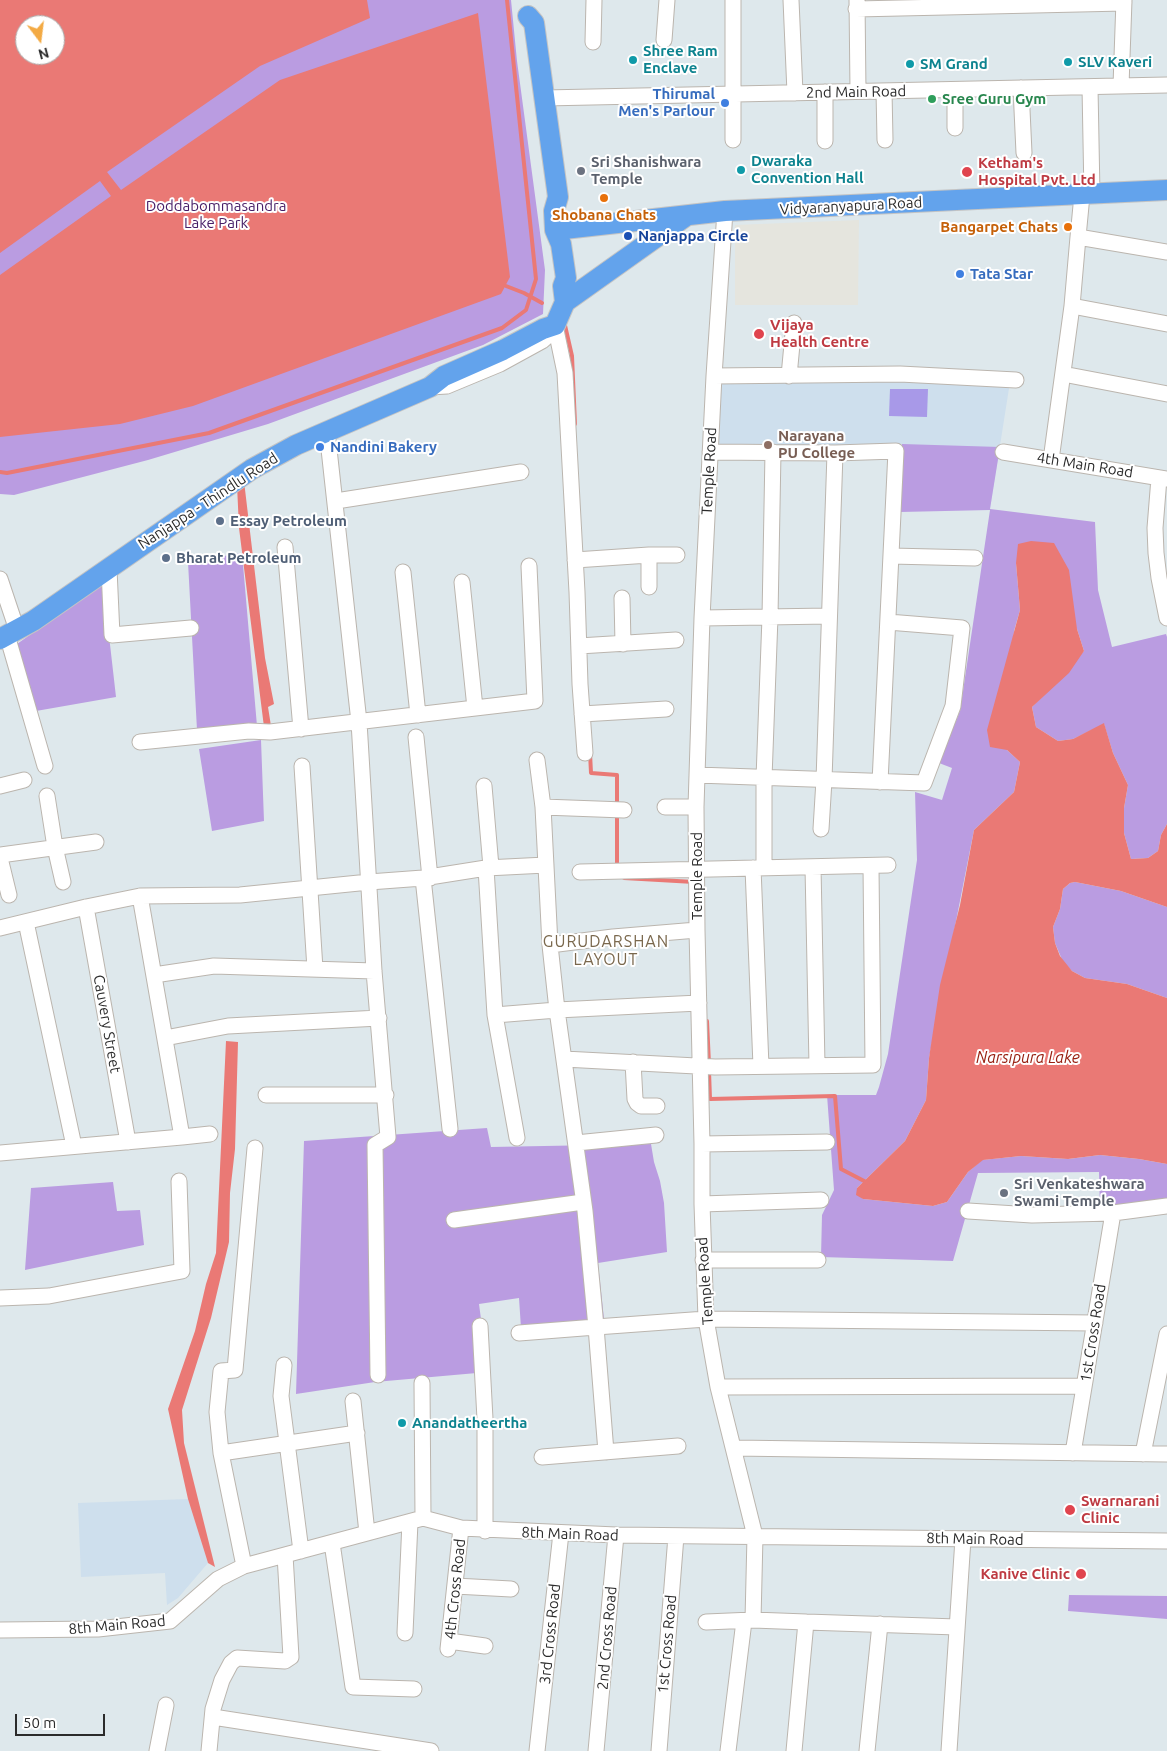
<!DOCTYPE html>
<style>
body{margin:0}
#map{position:relative;width:1167px;height:1751px;overflow:hidden;background:#dee8ec;font-family:Ubuntu,sans-serif}
canvas{display:block}
.north{position:absolute;left:15px;top:15px;width:50px;height:50px;box-sizing:border-box;background:#fff;border:1px solid #aaa;border-radius:50%;rotate:165deg;font-size:14px;font-weight:700;line-height:20px;text-align:center;color:#2b2b2b}
.north::after{content:'';display:block;margin:auto;width:18px;height:22px;background:#f3aa44;clip-path:polygon(50% 0,100% 100%,50% 72%,0 100%)}
.scale{position:absolute;left:15px;top:1714px;width:90px;height:22px;box-sizing:border-box;border:2px solid #2b2b2b;border-top:0;padding-left:6px;font-size:15px;line-height:18px;white-space:nowrap;color:#2b2b2b;-webkit-text-stroke:4px #fff;paint-order:stroke}
</style>
<div id="map">
<canvas width="1167" height="1751"></canvas>
<div class="north">N</div>
<div class="scale">50 m</div>
</div>
<script>
const context = document.querySelector('canvas').getContext('2d');
context.lineJoin = 'round';
function paint(path, color) { context.fillStyle = color; context.fill(path, 'evenodd'); }
const shape = rows => new Path2D(rows.map(r => 'M' + r).join(''));
function trace(path, color, width, dash) { context.strokeStyle = color; context.lineWidth = width; context.lineCap = dash ? 'butt' : 'round'; context.setLineDash(dash || []); context.stroke(path); }
function write(font, color, halo, rows, align = 'center') {
  context.font = font + ' Ubuntu,sans-serif'; context.lineWidth = 4; context.setLineDash([]); context.textBaseline = 'middle'; context.strokeStyle = halo; context.fillStyle = color; for (const [text, x, y, turn = 0] of rows) {
    context.save(); context.translate(x, y); context.rotate((+turn || 0) * Math.PI / 180); context.textAlign = isNaN(turn) ? turn : align; if (halo) context.strokeText(text, 0, 0); context.fillText(text, 0, 0); context.restore();
  }
}
const industrial = shape([
 [859,220,858,305,735,305,735,225]
]);
const education = shape([
 [720,378,1010,382,990,509,902,444,715,448],
 [188,1499,208,1563,178,1598,167,1605,165,1573,81,1577,78,1503]
]);
const green = shape([
 [0,0,511,0,517,61,545,270,543,314,483,345,268,424,148,460,14,495,0,494],
 [25,25,55,25,55,55,25,55],
 [902,444,1000,447,990,509,1095,522,1098,590,1112,647,1166,634,1167,637,1167,824,1161,835,1158,851,1148,858,1131,859,1124,833,1124,808,1128,785,1113,753,1104,724,1073,739,1058,741,1036,727,1032,707,1084,651,1077,629,1016,563,1020,610,1014,631,1007,750,1020,762,1014,792,974,830,929,1058,926,1100,905,1141,857,1188,863,1199,933,1206,947,1202,968,1172,982,1160,1021,1156,1068,1159,1100,1155,1139,1159,1167,1164,1167,1200,1100,1209,1099,1172,978,1173,953,1261,821,1257,822,1215,834,1190,827,1095,876,1095,879,1087,888,1054,917,860,915,792,942,800,952,768,939,763,960,711,990,510,900,512],
 [242,553,257,726,197,730,188,562],
 [103,583,116,697,36,711,17,644],
 [261,740,264,821,212,831,199,749],
 [1075,882,1121,891,1167,907,1167,998,1127,984,1085,978,1072,971,1063,962,1055,943,1053,927,1060,909,1063,889,1070,883],
 [487,1128,491,1147,651,1144,654,1162,660,1181,664,1203,667,1252,598,1263,604,1319,521,1328,519,1298,479,1304,488,1372,375,1382,296,1394,304,1141],
 [113,1182,117,1211,140,1210,144,1245,25,1270,31,1188],
 [1069,1595,1167,1596,1167,1619,1068,1611]
]);
const pitch = shape([
 [890,389,928,389,927,417,889,416]
]);
const water = shape([
 [0,0,367,0,370,18,260,66,107,172,121,190,280,80,478,13,510,277,501,294,193,406,120,424,0,437,0,275,111,196,100,181,0,253],
 [25,25,55,25,55,55,25,55],
 [244,481,265,658,274,704,268,707,271,726,264,727,239,528,237,485],
 [1031,541,1054,543,1069,570,1077,629,1084,651,1069,673,1032,707,1036,727,1058,741,1073,739,1104,723,1113,753,1128,785,1124,808,1124,833,1131,859,1148,858,1158,851,1161,835,1167,824,1167,907,1121,891,1075,882,1070,883,1063,889,1060,909,1053,927,1055,943,1060,956,1072,971,1085,978,1127,984,1167,998,1167,1164,1139,1159,1100,1155,1068,1159,1021,1156,983,1160,968,1172,947,1202,933,1206,863,1199,856,1195,857,1188,905,1141,926,1100,929,1058,940,985,960,905,974,830,1014,792,1020,762,1007,750,990,747,987,730,1020,610,1016,563,1018,544],
 [226,1041,238,1042,235,1149,230,1193,229,1242,211,1318,182,1410,184,1443,215,1567,208,1563,188,1499,168,1409,195,1331,206,1284,216,1253]
]);
const stream = shape([
 [506,286,524,293,542,303],
 [564,321,572,356,575,424],
 [0,472,7,473,209,433,502,328,526,310,536,279,507,0],
 [590,753,591,773,617,775,617,805],
 [617,814,617,867],
 [624,878,694,882],
 [707,1021,709,1064],
 [709,1071,710,1099,835,1096,841,1169,868,1183]
]);
const minor = shape([
 [733,0,733,140],
 [791,0,795,93],
 [857,0,858,91],
 [856,9,1124,3],
 [664,40,667,0],
 [593,42,594,0],
 [1121,86,1124,0],
 [1090,87,1092,195],
 [1021,88,1024,153],
 [884,91,885,140],
 [544,98,1167,85],
 [955,128,955,90],
 [825,141,825,92],
 [1082,195,1078,237,1167,252],
 [725,211,714,376,702,618,696,807,697,930,702,1144,702,1204,706,1319,718,1387,755,1536,753,1620],
 [1072,306,1078,237],
 [555,325,565,373,577,592,580,684,585,753],
 [1063,374,1167,394],
 [714,376,900,374,1016,380],
 [789,376,794,323],
 [430,387,447,386,500,364,542,341,550,334,555,325],
 [327,431,359,722,374,971,388,1137,375,1145,378,1375],
 [710,452,835,453,896,451,880,782],
 [1003,452,1167,479],
 [1051,460,1072,306,1167,324],
 [1159,478,1155,528,1156,553,1159,578,1167,618],
 [336,501,521,472],
 [285,547,301,729],
 [649,555,677,555],
 [891,556,975,558],
 [575,560,649,555,649,587],
 [109,569,112,635,191,628],
 [403,572,418,715],
 [0,579,17,630],
 [462,582,475,708],
 [622,598,623,644],
 [702,618,829,616],
 [7,635,45,766],
 [579,646,676,640],
 [582,714,666,709],
 [416,737,430,878],
 [140,742,249,731,270,732,535,701,529,566],
 [302,766,315,969],
 [697,775,924,783,953,706,962,628,888,622],
 [0,786,24,780],
 [484,786,491,867],
 [47,796,55,847,63,882],
 [543,807,624,810],
 [665,807,696,807],
 [821,829,824,780,835,453],
 [0,855,96,842],
 [0,858,9,895],
 [813,867,817,1065],
 [486,868,495,1015,517,1138],
 [753,868,761,1066],
 [764,868,764,778,770,617,773,452],
 [580,872,888,865],
 [423,878,450,1129],
 [86,907,128,1142],
 [26,922,74,1146],
 [0,928,86,907,140,896,240,895,369,882,423,878,486,868,546,865],
 [550,945,613,937,697,930],
 [154,975,214,966,374,971],
 [495,1015,557,1010,699,1003],
 [165,1038,228,1026,379,1018],
 [564,1059,715,1067,873,1065,871,866],
 [633,1062,635,1099,637,1103,641,1106,657,1106],
 [266,1095,386,1095],
 [182,1137,210,1134],
 [576,1143,656,1135],
 [702,1144,827,1142],
 [0,1153,182,1137,140,896],
 [702,1204,821,1200],
 [968,1211,1032,1215,1113,1213,1167,1206],
 [454,1220,583,1202],
 [703,1260,818,1260],
 [0,1298,49,1296,182,1271,179,1181],
 [480,1326,485,1419,485,1531],
 [519,1333,596,1327,585,1211,557,1010,550,945,543,807,537,760],
 [284,1365,281,1396,301,1551],
 [422,1383,423,1518],
 [718,1387,1084,1386],
 [353,1401,367,1533],
 [734,1448,1167,1454],
 [606,1452,596,1327,706,1319,1095,1323],
 [221,1453,357,1433],
 [1073,1453,1113,1213],
 [1143,1454,1167,1334],
 [542,1457,678,1446],
 [332,1543,353,1687,414,1689],
 [244,1566,221,1453,217,1412,221,1371,235,1370,255,1148],
 [455,1586,511,1589],
 [706,1622,753,1620,806,1622],
 [0,1630,98,1629,170,1621,218,1579,244,1566,423,1518,461,1528,616,1535,1167,1541],
 [405,1633,410,1522],
 [449,1641,485,1646],
 [448,1649,461,1528],
 [213,1717,431,1751],
 [157,1751,166,1705],
 [209,1751,213,1709,222,1680,231,1663,237,1658,285,1661,291,1657,285,1555],
 [537,1751,561,1533],
 [596,1751,616,1535],
 [659,1751,676,1536],
 [728,1751,744,1621],
 [794,1751,806,1622,957,1627],
 [867,1751,880,1624],
 [949,1751,963,1539]
]);
const major = shape([
 [555,230,725,211,1167,190],
 [565,302,686,216],
 [0,639,33,621,252,469,296,445,430,387,444,376,503,350,543,329,555,325,565,302,563,286,566,278,561,244,555,230,554,211,558,197,534,23,528,16]
]);
const markers = [
 [633,60,5,"#0f9aa8"],
 [1068,62,5,"#0f9aa8"],
 [910,64,5,"#0f9aa8"],
 [932,99,5,"#2e9e5b"],
 [725,103,5,"#3f7fe0"],
 [741,170,5,"#0f9aa8"],
 [581,171,5,"#6b7280"],
 [967,172,6,"#e0444e"],
 [604,198,5,"#e8710a"],
 [1068,227,5,"#e8710a"],
 [628,236,5,"#1a4fb4"],
 [960,274,5,"#3f7fe0"],
 [759,334,6,"#e0444e"],
 [768,445,5,"#8d6e63"],
 [320,447,5,"#3f7fe0"],
 [220,521,5,"#5c6f8a"],
 [166,558,5,"#5c6f8a"],
 [1004,1193,5,"#6b7280"],
 [402,1423,5,"#0f9aa8"],
 [1070,1510,6,"#e0444e"],
 [1081,1574,6,"#e0444e"]
];
const cultureNames = [
 ["Shree Ram",643,51],
 ["Enclave",643,68],
 ["SLV Kaveri",1078,62],
 ["SM Grand",920,64],
 ["Dwaraka",751,161],
 ["Convention Hall",751,178],
 ["Anandatheertha",412,1423]
];
const streetNames = [
 ["2nd Main Road",856,92,-1],
 ["Vidyaranyapura Road",851,206,-3],
 ["4th Main Road",1085,465,9],
 ["Temple Road",709,471,-87],
 ["Nanjappa - Thindlu Road",208,501,-33],
 ["Temple Road",697,876,-90],
 ["Cauvery Street",107,1024,80],
 ["Temple Road",705,1281,-94],
 ["1st Cross Road",1093,1333,-81],
 ["8th Main Road",570,1534,2],
 ["8th Main Road",975,1539,1],
 ["4th Cross Road",455,1589,-84],
 ["8th Main Road",117,1625,-5],
 ["3rd Cross Road",550,1634,-84],
 ["2nd Cross Road",607,1638,-85],
 ["1st Cross Road",667,1644,-85]
];
const shopNames = [
 ["Thirumal",715,94,"right"],
 ["Men's Parlour",715,111,"right"],
 ["Tata Star",970,274],
 ["Nandini Bakery",330,447]
];
const leisureNames = [
 ["Sree Guru Gym",942,99]
];
const worshipNames = [
 ["Sri Shanishwara",591,162],
 ["Temple",591,179],
 ["Sri Venkateshwara",1014,1184],
 ["Swami Temple",1014,1201]
];
const healthNames = [
 ["Ketham's",978,163],
 ["Hospital Pvt. Ltd",978,180],
 ["Vijaya",770,325],
 ["Health Centre",770,342],
 ["Swarnarani",1081,1501],
 ["Clinic",1081,1518],
 ["Kanive Clinic",1070,1574,"right"]
];
const parkNames = [
 ["Doddabommasandra",216,206],
 ["Lake Park",216,223]
];
const foodNames = [
 ["Shobana Chats",604,215],
 ["Bangarpet Chats",1058,227,"right"]
];
const transitNames = [
 ["Nanjappa Circle",638,236]
];
const educationNames = [
 ["Narayana",778,436],
 ["PU College",778,453]
];
const serviceNames = [
 ["Essay Petroleum",230,521],
 ["Bharat Petroleum",176,558]
];
const neighbourhoodNames = [
 ["GURUDARSHAN",606,942],
 ["LAYOUT",606,960]
];
const waterNames = [
 ["Narsipura Lake",1028,1058]
];
paint(industrial, '#e5e5de');
paint(education, '#cedfed');
paint(green, '#ba9ce1');
paint(pitch, '#a899e8');
paint(water, '#ea7975');
trace(stream, '#ea7975', 4);
trace(minor, '#bbb5ae', 17);
trace(major, '#c4c4c4', 22);
trace(minor, '#fff', 15);
trace(major, '#63a3ec', 20);
for (const [x, y, r, color] of markers) { const dot = new Path2D(); dot.arc(x, y, r, 0, 2 * Math.PI); context.fillStyle = color; context.fill(dot); trace(dot, '#fff', 2); }
write('bold 15px', '#0d838f', '#fff', cultureNames, 'left');
write('15px', '#2b2b2b', '#fff', streetNames);
write('bold 15px', '#366cbe', '#fff', shopNames, 'left');
write('bold 15px', '#27864d', '#fff', leisureNames, 'left');
write('bold 15px', '#5b616d', '#fff', worshipNames, 'left');
write('bold 15px', '#be3a42', '#fff', healthNames, 'left');
write('15px', '#461d66', '#fff', parkNames);
write('bold 15px', '#c56008', '#fff', foodNames);
write('bold 15px', '#164399', '#fff', transitNames, 'left');
write('bold 15px', '#785e54', '#fff', educationNames, 'left');
write('bold 15px', '#4e5e75', '#fff', serviceNames, 'left');
context.letterSpacing = '1px';
write('16px', '#7a684d', '#fff', neighbourhoodNames);
context.letterSpacing = '0px';
write('italic 16px', '#982112', '#fff', waterNames);
</script>
